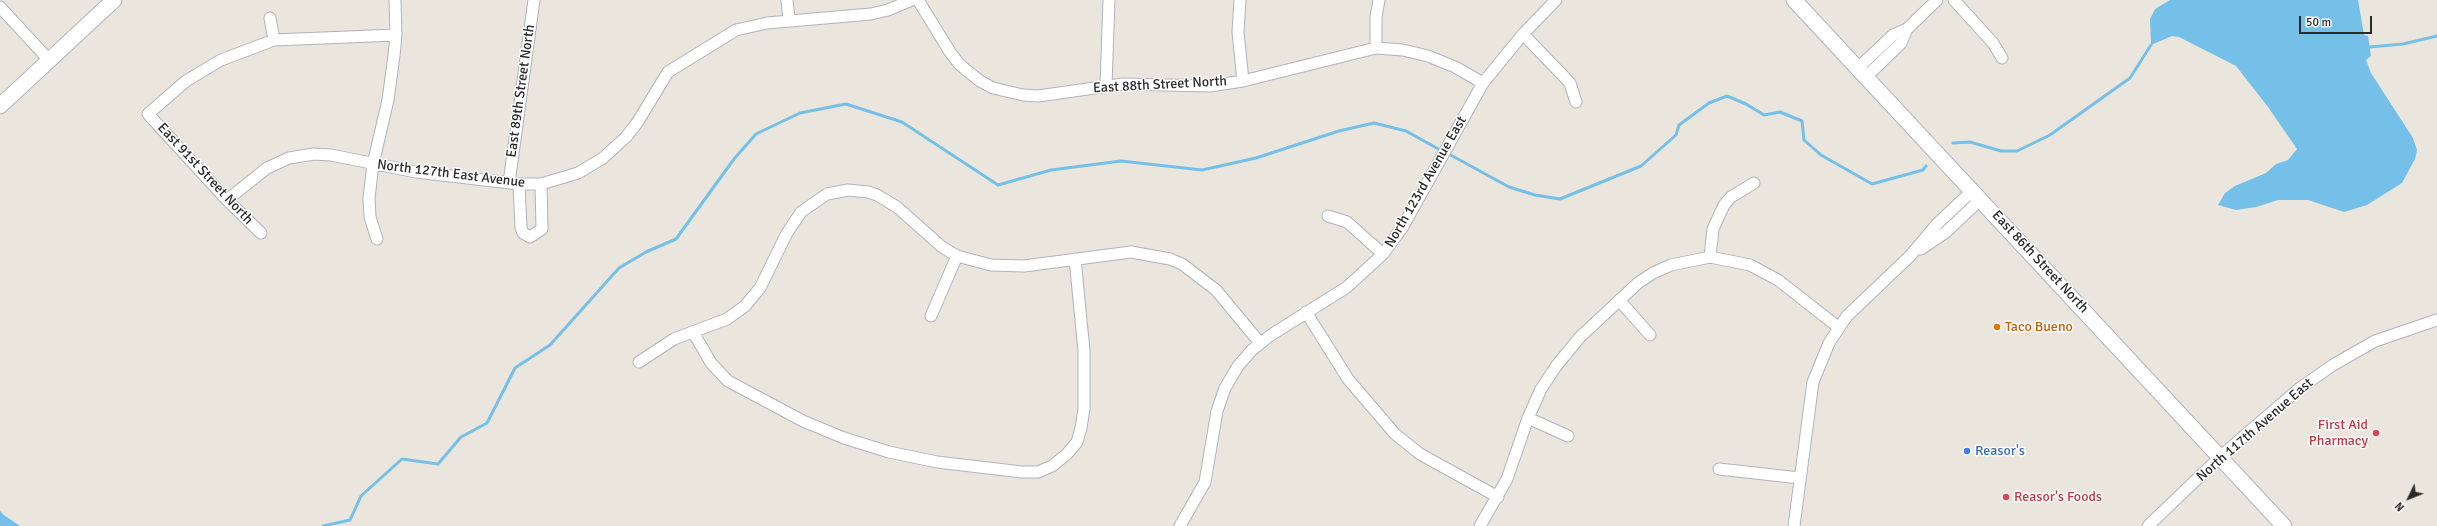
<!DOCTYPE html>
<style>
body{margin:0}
#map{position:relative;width:2437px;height:526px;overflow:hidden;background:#ebe6dd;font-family:Signika,sans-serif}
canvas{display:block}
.north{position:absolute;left:2389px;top:478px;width:40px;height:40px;-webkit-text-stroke:3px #fff;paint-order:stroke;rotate:227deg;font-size:11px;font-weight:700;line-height:16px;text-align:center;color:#2a2a2a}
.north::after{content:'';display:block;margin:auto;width:14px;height:18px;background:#2a2a2a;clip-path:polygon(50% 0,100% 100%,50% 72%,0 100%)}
.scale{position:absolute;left:2299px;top:16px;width:73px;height:18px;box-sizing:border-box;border:2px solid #2a2a2a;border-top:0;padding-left:5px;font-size:12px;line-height:14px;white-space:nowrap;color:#2a2a2a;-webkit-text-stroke:3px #fff;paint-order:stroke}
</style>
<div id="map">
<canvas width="2437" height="526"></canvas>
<div class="north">N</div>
<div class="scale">50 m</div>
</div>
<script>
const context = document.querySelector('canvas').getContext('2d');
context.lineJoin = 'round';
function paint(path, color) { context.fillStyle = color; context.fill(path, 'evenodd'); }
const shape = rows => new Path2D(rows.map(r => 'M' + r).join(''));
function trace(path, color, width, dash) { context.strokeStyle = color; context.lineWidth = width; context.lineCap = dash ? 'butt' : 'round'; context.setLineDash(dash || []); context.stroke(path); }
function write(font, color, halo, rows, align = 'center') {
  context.font = font + ' Signika,sans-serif'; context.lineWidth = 3; context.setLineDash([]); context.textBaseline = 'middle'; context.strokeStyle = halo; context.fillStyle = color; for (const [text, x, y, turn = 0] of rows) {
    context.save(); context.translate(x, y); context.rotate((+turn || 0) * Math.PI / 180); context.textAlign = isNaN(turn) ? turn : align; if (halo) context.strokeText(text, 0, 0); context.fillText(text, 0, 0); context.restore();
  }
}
const water = shape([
 [2170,0,2358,0,2364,35,2368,36,2371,56,2366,60,2371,73,2413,138,2417,150,2415,159,2402,183,2367,205,2344,212,2308,200,2278,200,2256,207,2236,210,2218,205,2225,193,2235,186,2266,173,2276,164,2288,160,2297,149,2268,107,2236,66,2179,37,2172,36,2151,45,2150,19,2155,9],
 [0,511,4,515,20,526,0,526]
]);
const stream = shape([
 [2370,47,2403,44,2437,36],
 [1953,143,1970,142,2001,151,2017,151,2050,135,2130,78,2151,45],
 [1447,153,1509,187,1535,195,1560,199,1641,166,1676,135,1679,125,1709,103,1727,96,1746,104,1764,115,1780,112,1802,121,1804,140,1821,155,1872,184,1923,170,1926,166],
 [323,526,350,520,361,496,402,459,438,464,461,437,487,423,515,368,550,345,619,268,646,252,676,239,734,159,756,134,800,113,846,104,902,122,998,185,1051,170,1121,161,1202,170,1256,158,1339,131,1374,123,1406,131,1442,151]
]);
const minor = shape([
 [787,0,789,20],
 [918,0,950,52,960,65,980,81,993,88,1023,95,1038,96,1123,84,1210,86,1243,81,1376,48,1403,50,1428,56,1455,67,1483,83],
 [1240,0,1238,32,1243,81],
 [1954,0,1993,43,2002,58],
 [0,7,49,60],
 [270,18,274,40],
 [1523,34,1570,83,1576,102],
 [1376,48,1376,17,1379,0],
 [1858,68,1893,35,1907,29,1937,0],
 [1866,77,1901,43,1907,29],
 [1106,85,1109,0],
 [509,183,534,0],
 [519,184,521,228,523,233,530,237,542,229,541,184],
 [227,200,267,168,289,158,314,154,331,155,416,172,519,184,541,184,578,173,603,158,626,137,637,123,668,72,736,30,767,23,871,14,888,10,912,0],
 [1328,216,1347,222,1383,254],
 [261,233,227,200,148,114,186,81,221,60,274,40,396,35],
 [377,239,370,217,369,198,373,164,388,100,394,56,396,35,395,0],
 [1921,249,1946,232,1981,199],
 [1710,257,1713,229,1724,205,1731,197,1754,183],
 [1619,300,1650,335],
 [1306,312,1348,379,1395,434,1420,454,1498,497],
 [931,316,957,256],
 [693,332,711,363,728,381,803,421,844,438,889,452,937,462,1022,472,1038,472,1052,466,1067,454,1077,442,1081,428,1084,409,1084,351,1075,259],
 [639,362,674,339,727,319,745,306,760,288,787,233,801,212,827,194,848,190,868,192,877,195,897,207,942,247,957,256,991,265,1024,266,1131,252,1170,259,1182,264,1216,290,1260,343],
 [1528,418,1568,436],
 [1719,469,1800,478],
 [1180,526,1205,482,1217,411,1225,388,1238,366,1252,350,1271,335,1347,287,1383,254,1402,228,1483,83,1523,34,1556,0],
 [1480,526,1507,479,1528,418,1541,389,1557,365,1580,337,1638,283,1653,273,1671,265,1710,257,1750,265,1778,280,1838,327],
 [1794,526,1813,382,1829,343,1847,316,1910,256,1937,224,1973,190],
 [2148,526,2220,457,2300,388,2333,365,2375,341,2437,320]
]);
const secondary = shape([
 [1794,0,2284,526],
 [0,106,114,0]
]);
const markers = [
 [1997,327,4,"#e8710a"],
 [2376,433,4,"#e0444e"],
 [1967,451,4,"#3f7fe0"],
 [2006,497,4,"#e0444e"]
];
const streetNames = [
 ["East 88th Street North",1160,85,-3],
 ["East 89th Street North",521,91,-82],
 ["East 91st Street North",205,174,47],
 ["North 127th East Avenue",451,174,7],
 ["North 123rd Avenue East",1426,182,-60],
 ["East 86th Street North",2040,262,47],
 ["North 117th Avenue East",2255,430,-41]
];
const foodNames = [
 ["Taco Bueno",2005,327]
];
const healthNames = [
 ["First Aid",2368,425],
 ["Pharmacy",2368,441],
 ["Reasor's Foods",2014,497,"left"]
];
const shopNames = [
 ["Reasor's",1975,451]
];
paint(water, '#75c0e8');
trace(stream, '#75c0e8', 3);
trace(minor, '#b0b2bd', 13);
trace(secondary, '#b0b2bd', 17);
trace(minor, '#fff', 11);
trace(secondary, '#fff', 15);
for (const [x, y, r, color] of markers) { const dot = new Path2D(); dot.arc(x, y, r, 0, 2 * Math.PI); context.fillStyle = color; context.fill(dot); trace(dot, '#fff', 1.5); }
write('14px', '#2a2a2a', '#fff', streetNames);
write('14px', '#c56008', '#fff', foodNames, 'left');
write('14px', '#be3a42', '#fff', healthNames, 'right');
write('14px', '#366cbe', '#fff', shopNames, 'left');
</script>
